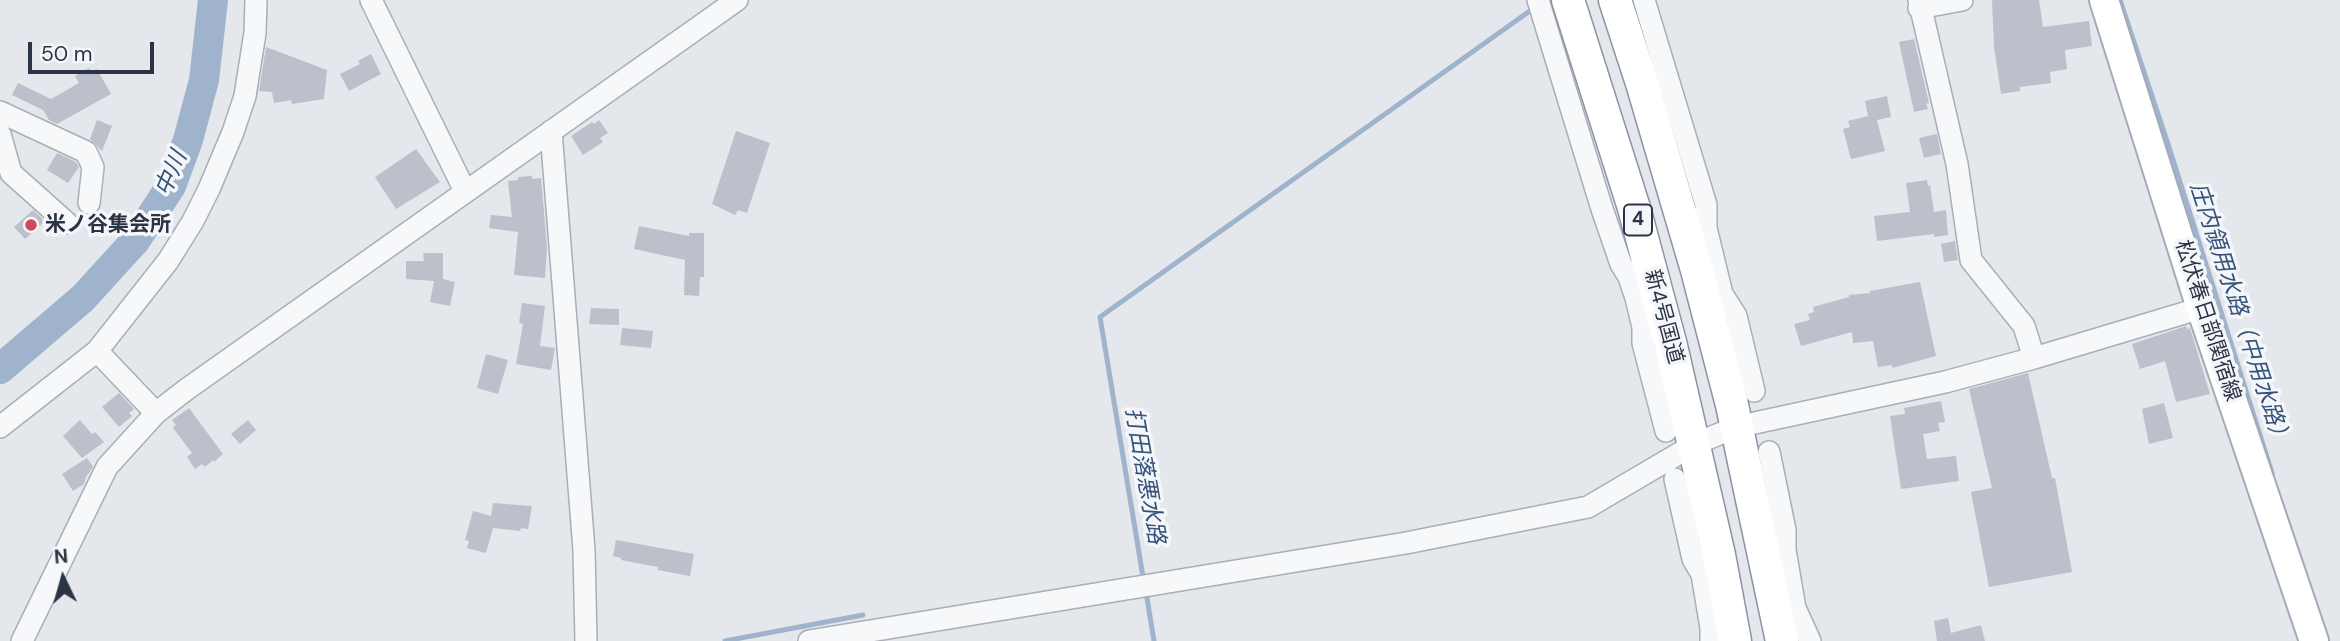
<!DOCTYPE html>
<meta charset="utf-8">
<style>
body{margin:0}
#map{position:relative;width:2340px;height:641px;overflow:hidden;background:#e4e7ec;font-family:"DM Sans",sans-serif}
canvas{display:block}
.north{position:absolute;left:28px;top:543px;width:70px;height:70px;-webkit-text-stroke:5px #f4f6f9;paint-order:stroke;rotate:355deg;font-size:19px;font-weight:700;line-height:28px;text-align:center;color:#2b3445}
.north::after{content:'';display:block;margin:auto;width:24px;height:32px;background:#2b3445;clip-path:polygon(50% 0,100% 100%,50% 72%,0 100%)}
.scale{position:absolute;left:28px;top:42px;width:126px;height:32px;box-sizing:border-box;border:4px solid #2b3445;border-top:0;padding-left:9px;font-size:21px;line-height:24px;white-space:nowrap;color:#2b3445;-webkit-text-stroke:5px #f4f6f9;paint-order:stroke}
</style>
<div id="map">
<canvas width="2340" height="641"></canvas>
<div class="north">N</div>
<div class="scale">50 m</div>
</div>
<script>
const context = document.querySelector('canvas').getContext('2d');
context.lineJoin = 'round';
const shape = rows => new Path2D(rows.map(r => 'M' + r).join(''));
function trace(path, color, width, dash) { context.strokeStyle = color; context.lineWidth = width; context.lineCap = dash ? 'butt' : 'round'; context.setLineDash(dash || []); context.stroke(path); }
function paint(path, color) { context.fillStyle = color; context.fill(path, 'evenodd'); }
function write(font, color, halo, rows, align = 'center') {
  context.font = font + ' "DM Sans","Noto Sans JP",sans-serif'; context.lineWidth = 7; context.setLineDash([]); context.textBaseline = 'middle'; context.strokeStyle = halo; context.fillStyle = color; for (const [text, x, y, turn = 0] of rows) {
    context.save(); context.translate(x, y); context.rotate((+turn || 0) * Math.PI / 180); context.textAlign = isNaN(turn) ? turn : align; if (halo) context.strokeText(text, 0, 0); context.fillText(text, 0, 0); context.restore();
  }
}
const stream = shape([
 [2120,0,2168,144,2272,473],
 [1144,583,1100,317,1534,8],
 [1146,592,1154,641],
 [725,641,863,615]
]);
const river = shape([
 [0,369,83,298,135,241,171,186,188,140,204,80,213,0]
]);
const building = shape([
 [1992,0,2039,0,2043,27,2089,21,2092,46,2065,50,2067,69,2050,72,2051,83,2020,87,2020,91,2001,94,1994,47],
 [1914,39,1929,103,1926,104,1928,109,1914,112,1899,42],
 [266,47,327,70,324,99,292,104,291,100,274,103,272,92,259,91],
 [371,54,381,74,349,91,340,74,360,64,358,61],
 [89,68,91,72,97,69,111,94,57,124,49,120,43,110,12,95,18,83,51,99,79,83,75,76],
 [1887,96,1891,117,1877,120,1885,151,1851,159,1843,129,1850,127,1848,121,1868,116,1865,101],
 [97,120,112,126,102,151,90,139],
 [599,120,608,133,600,138,603,142,583,155,571,136,592,122,594,124],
 [736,131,770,143,747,213,738,210,735,215,712,204],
 [1937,134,1941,154,1924,158,1919,138],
 [416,149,440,182,396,209,375,177],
 [57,153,76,162,79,167,68,183,47,170],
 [532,176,532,179,541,178,547,247,545,278,514,275,518,232,489,228,491,215,512,217,508,181,518,180,518,177],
 [1927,180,1928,186,1930,185,1934,212,1946,210,1948,235,1934,237,1934,234,1877,241,1874,216,1910,212,1906,183],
 [33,210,45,221,25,239,14,227],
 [639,226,689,236,689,233,704,233,704,277,700,277,699,296,684,295,685,260,634,249],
 [1955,241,1958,260,1944,262,1941,244],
 [423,253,443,253,443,279,455,282,450,306,430,302,434,281,406,279,406,261,424,261],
 [1920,282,1936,356,1892,368,1892,365,1878,367,1873,341,1853,343,1852,332,1801,346,1794,324,1810,320,1808,314,1814,312,1813,307,1849,297,1849,295,1870,293,1870,291],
 [522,303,545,306,540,346,555,348,551,370,516,364,523,324,519,323],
 [591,308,619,309,619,325,589,324],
 [2186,326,2187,329,2190,328,2210,394,2176,402,2165,361,2140,369,2132,344],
 [622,328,653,331,651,348,620,345],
 [486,354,508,360,498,394,477,388],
 [2028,373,2052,478,2055,478,2072,572,1989,587,1971,492,1992,488,1969,389],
 [119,393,134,409,129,413,132,416,119,427,102,407],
 [1941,401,1945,422,1938,423,1940,431,1923,434,1927,459,1956,456,1959,481,1901,489,1890,416,1905,414,1904,408],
 [2164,403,2173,438,2149,444,2142,409],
 [189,408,223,454,214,462,213,460,205,467,202,464,195,469,187,457,192,453,173,428,176,425,172,420],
 [80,420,92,434,95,432,104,442,82,458,63,436],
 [248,420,256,430,240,444,231,434],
 [87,458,93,467,86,477,84,484,73,491,62,474],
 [493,503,532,506,528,529,521,528,520,531,493,528,486,553,467,548,469,541,465,540,473,511,491,516],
 [616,540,694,554,690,576,658,570,658,567,621,560,621,558,613,556],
 [1948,618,1951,633,1981,625,1985,641,1937,641,1934,621]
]);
const minor = shape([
 [371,0,465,191],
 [1538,0,1602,209,1621,264,1629,277,1636,298,1643,327,1643,343,1666,431],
 [1644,0,1706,205,1706,228,1722,294,1736,316,1754,391],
 [1919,0,1957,164,1971,260,2024,326,2034,358],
 [1919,8,1962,0],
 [0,112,86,152,93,167,89,203],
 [551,131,584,550,586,641],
 [0,134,11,173,67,223],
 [156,413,97,351,168,261,193,221,209,189,233,132,245,96,255,33,256,0],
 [0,427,97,351],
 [1769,452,1785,530,1785,550,1795,608,1810,641],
 [1675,479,1693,559,1702,574,1711,628,1711,641],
 [22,641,107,467,156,413,187,389,737,0],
 [809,641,1406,543,1588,507,1695,444,1736,427,1945,382,2034,358,2201,308]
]);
const major = shape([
 [2104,0,2201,308,2314,641]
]);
const highway = shape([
 [1568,0,1634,208,1671,346,1719,555,1735,641],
 [1615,0,1642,83,1697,270,1732,405,1782,641]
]);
const markers = [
 [31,225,7,"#d1495b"]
];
const shields = [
 [1638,220,28]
];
const shieldNames = [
 ["4",1638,220]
];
const poiNames = [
 ["米ノ谷集会所",45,225]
];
const streetNames = [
 ["新4号国道",1663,317,75],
 ["松伏春日部関宿線",2207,321,72]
];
const waterNames = [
 ["中川",172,174,-67],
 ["庄内領用水路（中用水路）",2239,315,72],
 ["打田落悪水路",1144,476,80]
];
trace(stream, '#9fb4cc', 5);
trace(river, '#9fb4cc', 30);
paint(building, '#bbc0ca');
trace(minor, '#a9aeb7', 24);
trace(major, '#a3abb8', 32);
trace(highway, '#8b94a3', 35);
trace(minor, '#f7f8fa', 21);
trace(major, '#fff', 28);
trace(highway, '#fff', 32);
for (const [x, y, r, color] of markers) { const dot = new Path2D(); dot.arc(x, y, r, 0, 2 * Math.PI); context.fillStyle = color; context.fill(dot); trace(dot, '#f4f6f9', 2.5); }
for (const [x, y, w] of shields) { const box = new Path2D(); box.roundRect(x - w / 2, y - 15.5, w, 31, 5); context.fillStyle = '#f4f6f9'; context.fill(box); trace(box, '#2b3445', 2); }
write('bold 19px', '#2b3445', null, shieldNames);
write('bold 21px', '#2b3445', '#f4f6f9', poiNames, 'left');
write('21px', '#2b3445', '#f4f6f9', streetNames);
write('italic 23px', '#34527a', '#f4f6f9', waterNames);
</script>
